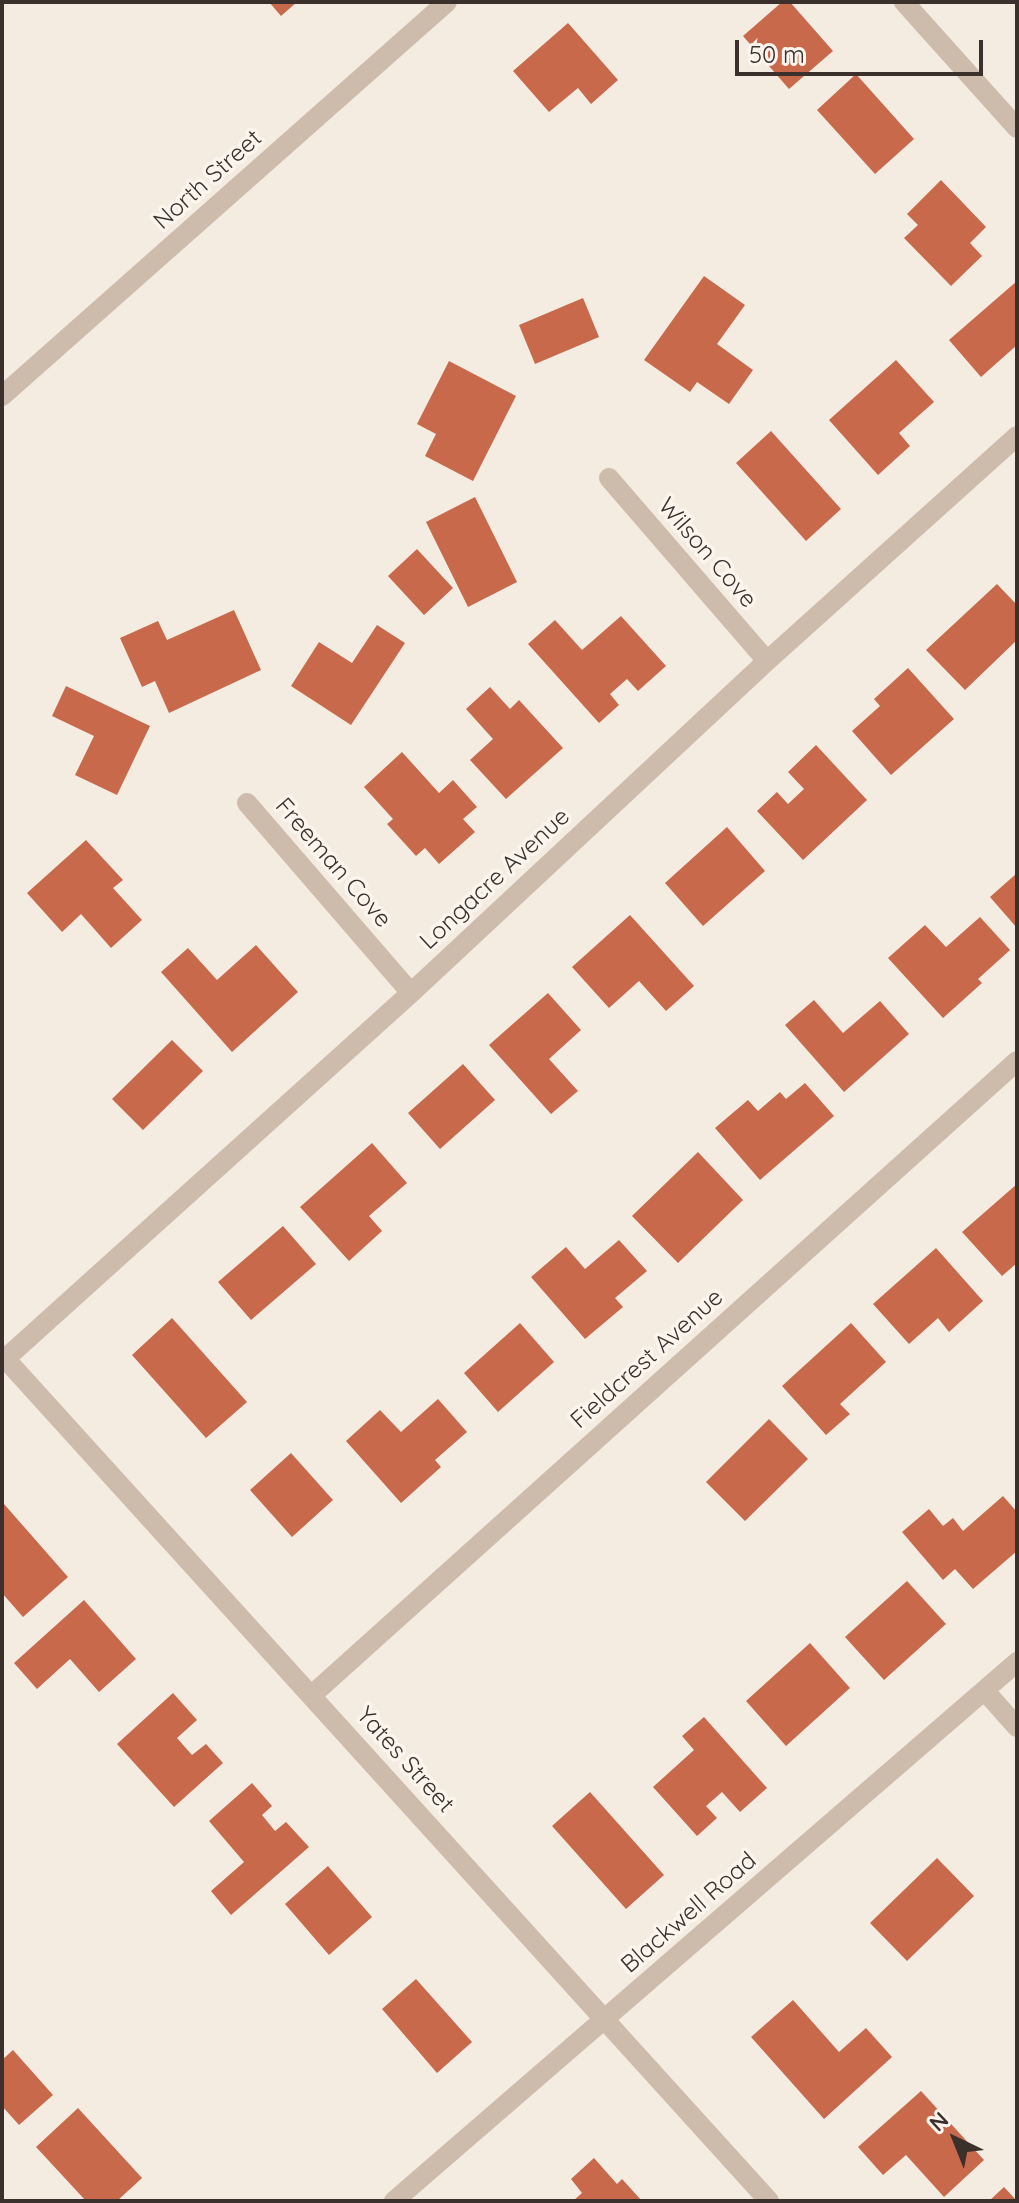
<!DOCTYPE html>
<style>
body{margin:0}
#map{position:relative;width:1019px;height:2203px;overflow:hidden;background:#f4ebe1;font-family:Quicksand,sans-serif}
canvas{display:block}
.frame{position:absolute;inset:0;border:4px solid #3b302b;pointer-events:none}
.north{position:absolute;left:915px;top:2099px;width:80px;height:80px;-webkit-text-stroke:6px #fbf5ee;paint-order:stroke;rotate:317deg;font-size:22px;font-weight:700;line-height:32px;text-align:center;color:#3b302b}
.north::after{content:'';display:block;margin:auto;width:28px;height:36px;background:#3b302b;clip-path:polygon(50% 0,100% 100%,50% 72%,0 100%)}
.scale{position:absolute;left:735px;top:40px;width:248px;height:36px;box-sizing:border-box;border:4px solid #3b302b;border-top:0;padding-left:10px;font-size:24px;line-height:28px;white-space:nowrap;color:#3b302b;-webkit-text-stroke:6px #fbf5ee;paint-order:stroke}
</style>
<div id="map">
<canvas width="1019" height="2203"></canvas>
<div class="frame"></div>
<div class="north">N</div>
<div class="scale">50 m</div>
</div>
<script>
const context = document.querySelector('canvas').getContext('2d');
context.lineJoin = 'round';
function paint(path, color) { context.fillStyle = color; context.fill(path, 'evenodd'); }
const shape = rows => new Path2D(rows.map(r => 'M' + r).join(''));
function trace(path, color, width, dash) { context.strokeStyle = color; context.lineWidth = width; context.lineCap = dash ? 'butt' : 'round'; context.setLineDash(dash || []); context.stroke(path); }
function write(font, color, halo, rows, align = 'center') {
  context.font = font + ' Quicksand,sans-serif'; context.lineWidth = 7; context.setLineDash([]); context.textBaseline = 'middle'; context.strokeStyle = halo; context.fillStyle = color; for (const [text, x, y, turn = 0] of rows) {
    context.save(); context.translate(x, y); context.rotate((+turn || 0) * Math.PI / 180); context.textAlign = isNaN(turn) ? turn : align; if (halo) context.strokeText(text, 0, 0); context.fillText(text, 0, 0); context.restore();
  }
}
const building = shape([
 [269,2,297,2,281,16],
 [782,2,790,2,833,51,789,89,743,36],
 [568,23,618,80,591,104,578,88,549,112,513,71],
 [856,74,914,139,875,174,817,110],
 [941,180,986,227,970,243,982,256,951,286,904,238,918,225,907,214],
 [704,276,745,305,717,344,753,370,729,404,697,382,690,392,644,360],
 [1017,281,1017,345,981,377,949,340],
 [583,298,599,337,535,364,519,325],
 [896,360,934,402,899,433,910,446,878,475,829,420],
 [449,361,516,396,473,481,425,456,436,434,417,424],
 [771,431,841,509,806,541,736,463],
 [475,497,517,582,468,607,426,522],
 [417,549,453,588,424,615,388,576],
 [997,584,1017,605,1017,640,965,690,926,650],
 [234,610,261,670,169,713,155,681,142,687,120,638,158,621,167,640],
 [621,616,666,666,638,691,627,679,610,694,619,705,599,723,528,644,555,620,582,650],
 [377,625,405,643,351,725,291,686,319,642,352,663],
 [908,668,954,719,891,775,852,731,880,706,874,699],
 [66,686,150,726,117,795,75,775,94,736,52,716],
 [490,687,510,709,519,700,563,748,506,799,470,760,493,739,466,709],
 [816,745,867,800,803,860,757,811,777,792,788,804,804,789,788,772],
 [402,752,439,793,453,780,477,807,463,819,475,832,439,864,425,848,416,856,387,824,393,819,364,787],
 [727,827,765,871,703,926,665,883],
 [86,840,123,880,113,888,142,920,111,948,81,914,62,932,27,893],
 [1017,873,1017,928,990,897],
 [630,915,694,986,666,1011,639,981,609,1008,572,967],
 [980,917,1010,950,978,979,982,983,943,1018,888,958,925,925,946,947],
 [256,945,298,992,232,1052,161,972,188,948,217,980],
 [548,993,581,1030,549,1059,578,1091,551,1114,489,1045],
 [814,1000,843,1033,880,1001,909,1034,844,1092,785,1025],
 [172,1040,203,1071,143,1130,112,1099],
 [463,1064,495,1100,440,1149,408,1113],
 [805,1083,834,1116,760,1180,715,1128,748,1100,758,1111,780,1092,786,1099],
 [372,1143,407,1183,369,1216,382,1231,349,1261,300,1207],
 [698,1152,743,1200,678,1263,632,1216],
 [1017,1184,1017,1263,1002,1276,962,1232],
 [283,1226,316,1264,251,1320,218,1282],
 [619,1240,647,1271,615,1298,623,1307,585,1339,531,1277,566,1247,585,1269],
 [936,1248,983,1301,949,1332,938,1318,909,1344,873,1304],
 [172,1318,247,1402,206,1438,132,1355],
 [520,1323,554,1362,498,1412,464,1373],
 [851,1323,886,1362,840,1404,850,1414,826,1435,782,1386],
 [438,1399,467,1432,435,1460,441,1467,401,1503,346,1441,380,1410,401,1432],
 [769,1419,808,1459,745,1521,706,1482],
 [291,1453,333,1500,292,1537,250,1490],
 [1003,1496,1017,1512,1017,1551,973,1589,955,1569,943,1580,902,1532,929,1509,943,1526,953,1518,963,1531],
 [4,1504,68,1577,23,1617,2,1593],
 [907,1581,946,1624,884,1680,845,1637],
 [84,1600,136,1659,99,1692,70,1659,37,1689,14,1663],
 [810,1643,850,1688,786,1746,746,1701],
 [173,1693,197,1720,177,1738,192,1755,206,1744,223,1763,174,1807,117,1744],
 [704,1717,767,1788,740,1812,722,1792,706,1806,717,1818,697,1836,653,1787,694,1750,682,1736],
 [252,1783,272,1806,262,1815,275,1831,286,1822,309,1847,231,1915,211,1891,244,1862,209,1821],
 [590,1792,664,1875,626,1909,552,1826],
 [937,1858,974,1896,907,1961,870,1923],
 [328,1866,372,1917,329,1955,285,1904],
 [416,1979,472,2042,437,2073,382,2009],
 [793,2000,839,2052,866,2028,892,2057,824,2119,751,2037],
 [13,2050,53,2095,19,2125,2,2106,2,2060],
 [921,2091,984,2160,944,2197,906,2155,883,2175,858,2147],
 [78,2108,142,2178,117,2201,86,2201,36,2147],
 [594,2158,617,2184,622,2179,642,2201,573,2201,582,2193,571,2179],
 [1004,2187,1017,2201,989,2201]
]);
const minor = shape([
 [904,2,1017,128],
 [2,396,447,2],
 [609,478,767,661],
 [247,803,411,993],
 [2,1355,769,2201],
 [5,1359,411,993,767,661,1017,436],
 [985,1691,1017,1727],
 [312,1695,1017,1061]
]);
const tertiary = shape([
 [394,2201,1017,1662]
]);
const streetNames = [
 ["North Street",208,180,-42],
 ["Wilson Cove",707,553,49],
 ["Freeman Cove",333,863,49],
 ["Longacre Avenue",495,879,-43],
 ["Fieldcrest Avenue",647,1359,-42],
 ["Yates Street",405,1760,48],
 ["Blackwell Road",689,1913,-41]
];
paint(building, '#c8694b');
trace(minor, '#cdbbac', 20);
trace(tertiary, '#cdbbac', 20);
write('24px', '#3b302b', '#fbf5ee', streetNames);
</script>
